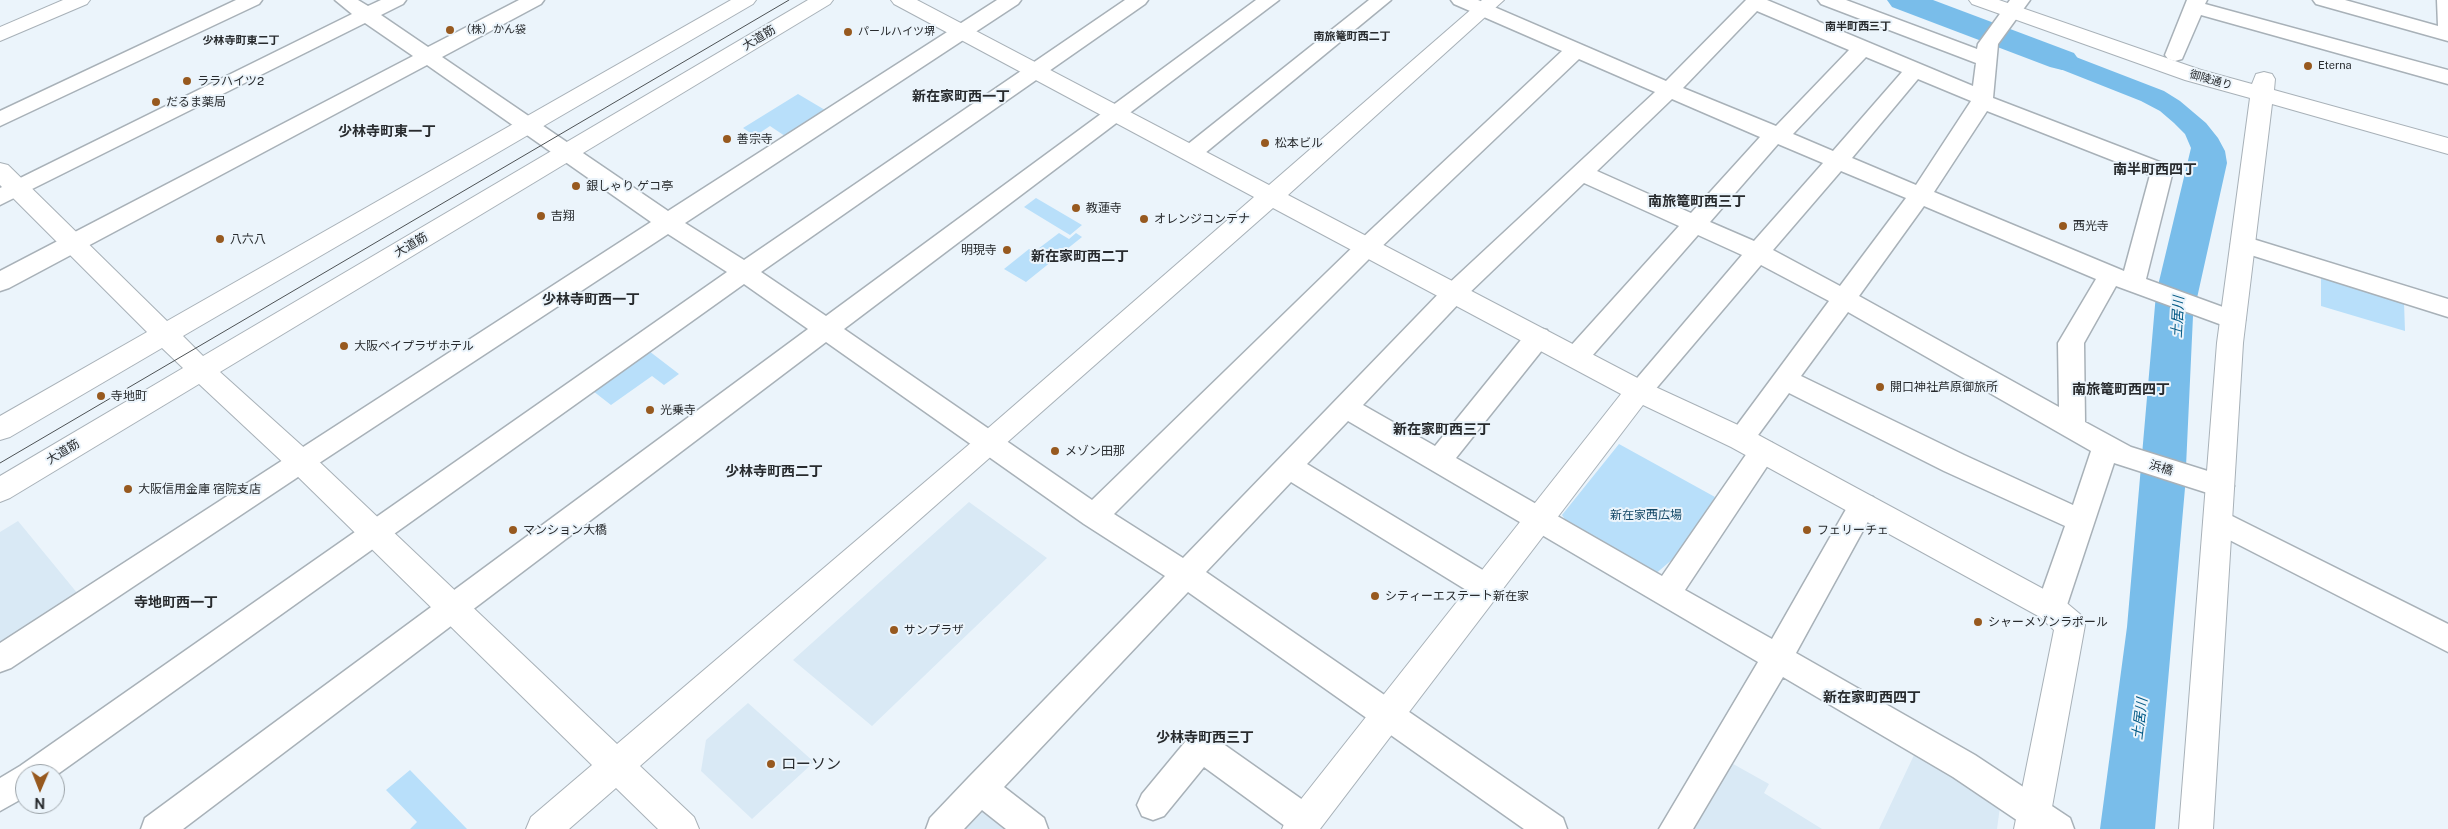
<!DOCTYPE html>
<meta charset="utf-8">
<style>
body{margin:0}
#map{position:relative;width:2448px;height:829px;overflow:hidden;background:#ebf4fb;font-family:"Public Sans",sans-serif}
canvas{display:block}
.north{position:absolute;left:15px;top:764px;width:50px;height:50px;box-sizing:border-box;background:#ebf4fb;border:1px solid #9da4a9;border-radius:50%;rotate:181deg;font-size:14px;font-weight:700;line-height:20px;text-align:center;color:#282b2e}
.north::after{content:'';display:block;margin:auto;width:18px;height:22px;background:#97591f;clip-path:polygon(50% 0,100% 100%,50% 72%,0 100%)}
</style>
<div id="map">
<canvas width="2448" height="829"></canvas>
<div class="north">N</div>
</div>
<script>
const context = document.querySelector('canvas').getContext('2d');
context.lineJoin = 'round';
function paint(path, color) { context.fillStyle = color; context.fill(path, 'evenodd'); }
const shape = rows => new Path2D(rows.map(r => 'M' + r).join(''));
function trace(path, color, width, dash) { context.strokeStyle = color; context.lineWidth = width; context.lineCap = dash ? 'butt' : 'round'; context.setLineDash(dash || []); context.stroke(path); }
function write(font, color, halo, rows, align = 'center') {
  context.font = font + ' "Public Sans","Noto Sans JP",sans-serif'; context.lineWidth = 4; context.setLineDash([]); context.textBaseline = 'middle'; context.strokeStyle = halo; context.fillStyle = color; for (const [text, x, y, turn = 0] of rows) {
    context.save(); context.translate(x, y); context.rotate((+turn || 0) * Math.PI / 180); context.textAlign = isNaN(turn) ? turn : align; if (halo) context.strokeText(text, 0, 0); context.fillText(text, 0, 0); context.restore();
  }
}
const built = shape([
 [969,502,1047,558,872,726,793,660],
 [18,521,78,594,0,644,0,532],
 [748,703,814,762,752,819,701,771,706,740],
 [1915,753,2000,807,1997,829,1879,829],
 [1726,760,1769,784,1764,793,1822,829,1686,829],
 [982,804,1012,829,959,829]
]);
const green = shape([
 [798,94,825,110,785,136,770,126,755,136,743,128],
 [1036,198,1082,225,1070,235,1024,207],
 [1059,233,1069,239,1076,233,1082,237,1026,282,1004,269,1029,249,1034,252],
 [2321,276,2404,302,2405,331,2321,306],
 [649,351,679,374,664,385,652,376,611,405,593,391],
 [1619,444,1715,497,1688,546,1653,576,1570,527,1562,515],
 [410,770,467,829,410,829,417,822,386,790]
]);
const water = shape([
 [2011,32,2164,91,2180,101,2206,123,2218,138,2225,151,2227,163,2193,316,2185,488,2155,829,2100,829,2127,627,2156,294,2191,148,2185,134,2174,123,2160,111,2141,101,2002,46]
]);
const river = shape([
 [1887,0,1933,0,2074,53,2079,60,2074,67,2062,70,2050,67,1892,7,1887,0]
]);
const street = shape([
 [236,0,262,0,259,4,0,126,0,111,236,0],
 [335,0,358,0,368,6,381,0,406,0,403,4,381,15,428,47,519,0,544,0,541,4,442,57,668,211,997,0,1021,0,1018,4,685,223,744,260,1125,0,1148,0,1145,4,761,272,826,316,1256,0,1279,0,844,329,1092,500,1360,240,1562,51,1454,4,1451,0,1478,0,1666,81,1746,0,1767,0,1973,86,1976,63,1821,4,1818,0,1846,0,1977,49,1978,44,2010,0,2030,0,1998,44,1993,98,2170,166,2173,171,2146,279,2242,314,2245,320,2242,326,2233,329,2116,286,2084,343,2085,422,2131,447,2230,478,2234,486,2230,494,2220,497,2114,463,2066,608,2061,617,2051,621,2041,617,2036,608,2065,526,1944,471,1789,393,1750,446,1741,449,1732,446,1728,439,1732,432,1829,301,1761,265,1648,398,1639,401,1630,398,1626,391,1742,255,1698,235,1585,364,1576,367,1567,364,1563,357,1567,350,1679,226,1584,183,1464,298,1363,405,1435,446,1529,330,1538,328,1547,330,1551,337,1547,344,1456,458,1662,576,1754,443,1763,440,1772,443,1776,451,1772,459,1685,590,1772,639,1853,497,1863,494,1873,497,1877,505,1796,653,1975,755,2070,818,2074,829,2030,829,1953,777,1783,677,1693,829,1659,829,1758,662,1348,421,1307,464,1496,578,1500,587,1496,596,1486,599,1476,596,1291,482,1206,572,1563,818,1567,829,1524,829,1188,592,1004,787,1044,818,1048,829,1006,829,982,810,964,829,926,829,930,818,969,777,1165,576,1084,524,826,342,183,829,141,829,145,818,808,329,744,284,55,776,55,774,25,774,25,797,0,811,0,778,20,766,727,272,668,234,310,469,11,668,0,672,0,643,651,222,427,65,9,288,0,291,0,271,413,56,365,23,0,205,0,188,352,14,335,0],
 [1757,11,1849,50,1776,126,1683,88,1757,11],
 [1866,57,1902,72,1833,151,1793,134,1866,57],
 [1579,59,1655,92,1446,286,1183,558,1114,514,1376,252,1579,59],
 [1918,79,1971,101,1916,185,1852,158,1918,79],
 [1672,99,1760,137,1691,213,1597,171,1672,99],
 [1987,111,2150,175,2124,271,1934,192,1987,111],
 [1778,144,1823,163,1754,241,1710,222,1778,144],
 [1841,171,1906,198,1840,286,1773,250,1841,171],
 [1924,206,2096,279,2058,343,2059,407,1859,296,1924,206],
 [1848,312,2091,451,2073,505,1964,455,1801,376,1848,312],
 [1369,0,1391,0,1199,158,1191,160,1183,158,1180,153,1183,148,1369,0],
 [2187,0,2207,0,2205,4,2448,70,2448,84,2201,15,2182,59,2175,61,2168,59,2165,55,2187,0],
 [2313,0,2345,0,2438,26,2437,0,2448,0,2448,41,2316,4,2313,0],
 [2243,236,2448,299,2448,317,2235,250,2231,244,2235,238,2243,236],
 [2218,509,2448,624,2448,652,2208,529,2204,521,2208,513,2218,509],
 [1201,731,1212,736,1317,810,1321,821,1318,829,1289,829,1204,767,1164,816,1153,820,1142,816,1137,805,1142,794,1190,736,1201,731]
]);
const secondary = shape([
 [63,0,90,0,87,4,0,41,0,27,63,0],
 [731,0,756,0,753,4,183,336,203,356,808,0,833,0,830,4,220,372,310,453,617,744,979,436,1254,197,894,4,891,0,917,0,1269,185,1482,0,1504,0,1288,195,1649,384,1751,431,2062,599,2081,615,2085,625,2048,829,2014,829,2054,630,2040,617,1731,447,1643,405,1320,829,1282,829,1287,817,1621,394,1273,208,640,766,694,817,699,829,658,829,616,788,569,829,526,829,531,817,592,765,290,469,199,384,10,498,0,502,0,476,183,368,162,348,10,437,0,440,0,416,147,332,0,185,0,163,8,165,167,321,731,0],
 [1969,0,1999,0,2201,70,2252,84,2256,74,2264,72,2272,74,2275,79,2274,90,2448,138,2448,154,2272,104,2243,343,2213,829,2179,829,2217,343,2250,98,2185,80,1972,4,1969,0]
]);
const tram = shape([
 [0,463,789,0]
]);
const markers = [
 [450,30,5,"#97591f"],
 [848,32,5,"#97591f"],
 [2308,66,5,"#97591f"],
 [187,81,5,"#97591f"],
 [156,102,5,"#97591f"],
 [727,139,5,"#97591f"],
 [1265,143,5,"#97591f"],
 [576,186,5,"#97591f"],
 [1076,208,5,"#97591f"],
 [541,216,5,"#97591f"],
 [1144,219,5,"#97591f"],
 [2063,226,5,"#97591f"],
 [220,239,5,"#97591f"],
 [1007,250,5,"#97591f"],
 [344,346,5,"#97591f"],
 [1880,387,5,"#97591f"],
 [101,396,5,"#97591f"],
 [650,410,5,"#97591f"],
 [1055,451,5,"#97591f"],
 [128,489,5,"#97591f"],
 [513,530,5,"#97591f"],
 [1807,530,5,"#97591f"],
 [1375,596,5,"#97591f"],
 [1978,622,5,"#97591f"],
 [894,630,5,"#97591f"],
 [771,764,5,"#97591f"]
];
const farNeighbourhoodnames = [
 ["南半町西三丁",1858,27],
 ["南旅篭町西二丁",1352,37],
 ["少林寺町東二丁",241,41]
];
const farPoinames = [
 ["（株）かん袋",460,30],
 ["パールハイツ堺",858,32],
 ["Eterna",2318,66]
];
const farStreetnames = [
 ["御陵通り",2211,80,16]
];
const streetNames = [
 ["大道筋",759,38,-31],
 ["大道筋",411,245,-30],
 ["大道筋",63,452,-31],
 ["浜橋",2161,468,17]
];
const poiNames = [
 ["ララハイツ2",197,81],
 ["だるま薬局",166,102],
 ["善宗寺",737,139],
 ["松本ビル",1275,143],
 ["銀しゃり ゲコ亭",586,186],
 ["教蓮寺",1086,208],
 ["吉翔",551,216],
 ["オレンジコンテナ",1154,219],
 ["西光寺",2073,226],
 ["八六八",230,239],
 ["明現寺",997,250,"right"],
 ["大阪ベイプラザホテル",354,346],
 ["開口神社芦原御旅所",1890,387],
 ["寺地町",111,396],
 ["光乗寺",660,410],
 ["メゾン田那",1065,451],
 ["大阪信用金庫 宿院支店",138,489],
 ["マンション大橋",523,530],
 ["フェリーチェ",1817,530],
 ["シティーエステート新在家",1385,596],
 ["シャーメゾンラポール",1988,622],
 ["サンプラザ",904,630]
];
const parkNames = [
 ["新在家西広場",1646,515]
];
const neighbourhoodNames = [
 ["新在家町西一丁",961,97],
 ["少林寺町東一丁",387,132],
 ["南半町西四丁",2155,170],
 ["南旅篭町西三丁",1697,202],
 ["新在家町西二丁",1080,257],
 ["少林寺町西一丁",591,300],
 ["南旅篭町西四丁",2121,390],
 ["新在家町西三丁",1442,430],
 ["少林寺町西二丁",774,472],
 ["寺地町西一丁",176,603],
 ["新在家町西四丁",1872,698],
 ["少林寺町西三丁",1205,738]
];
const waterNames = [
 ["土居川",2178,317,-87],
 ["土居川",2140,719,-83]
];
const nearPoinames = [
 ["ローソン",781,764]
];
paint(built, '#d9e9f5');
paint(green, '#b8dffa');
paint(water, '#79bdea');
paint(river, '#79bdea');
trace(street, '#a8b1b8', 3);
trace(secondary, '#a8b1b8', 2);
paint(street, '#fff');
paint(secondary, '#fff');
trace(tram, '#4d5255', 1);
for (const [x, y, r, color] of markers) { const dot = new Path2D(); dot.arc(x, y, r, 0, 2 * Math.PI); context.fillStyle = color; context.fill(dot); trace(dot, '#ebf4fb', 2); }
write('bold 11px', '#282b2e', '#ebf4fb', farNeighbourhoodnames);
write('11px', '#282b2e', '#ebf4fb', farPoinames, 'left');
write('11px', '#282b2e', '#ebf4fb', farStreetnames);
write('12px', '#282b2e', '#ebf4fb', streetNames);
write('12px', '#282b2e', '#ebf4fb', poiNames, 'left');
write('12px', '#134766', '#ebf4fb', parkNames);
write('bold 14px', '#282b2e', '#ebf4fb', neighbourhoodNames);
write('italic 14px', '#065c87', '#ebf4fb', waterNames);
write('15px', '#282b2e', '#ebf4fb', nearPoinames, 'left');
</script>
